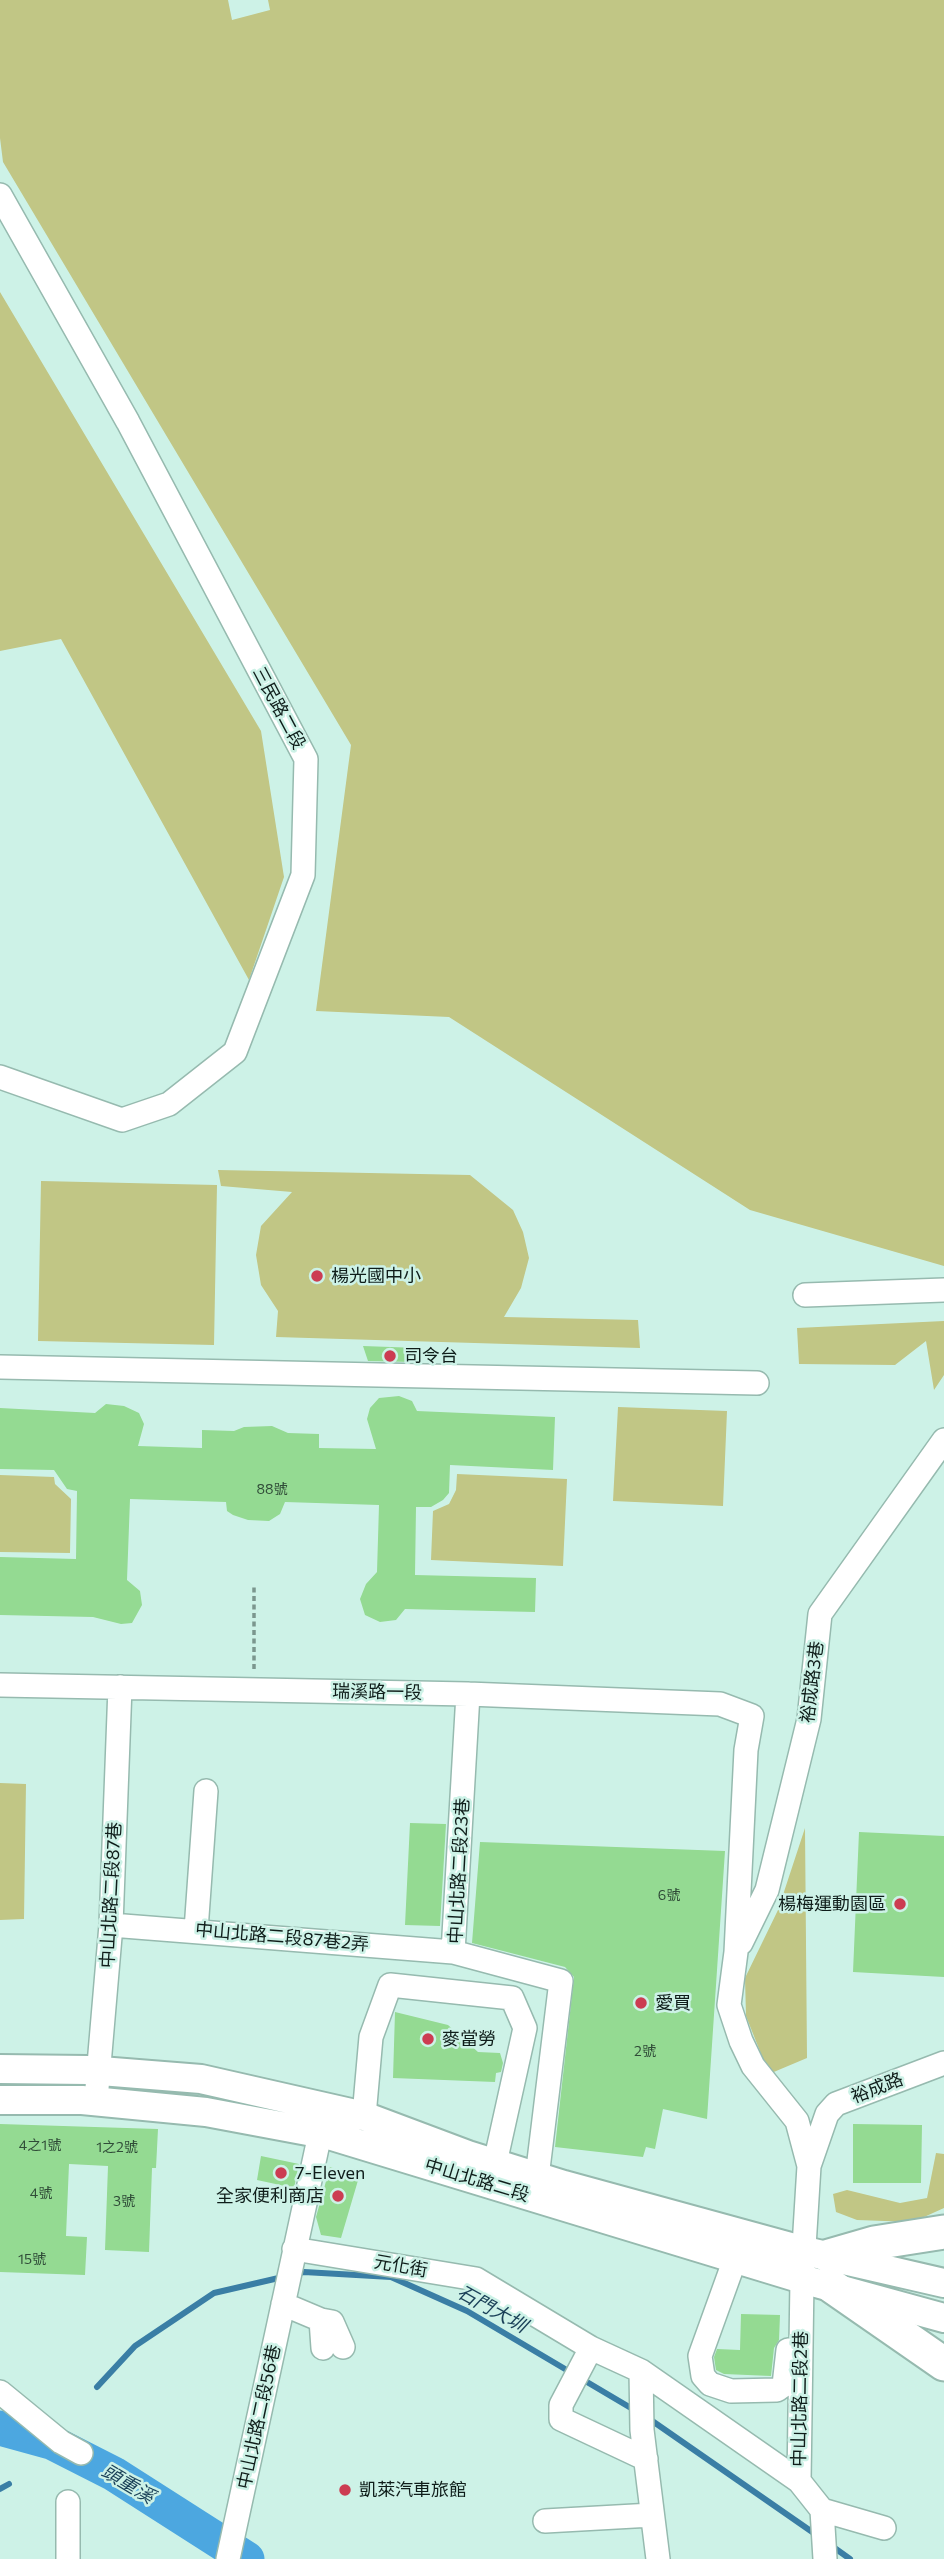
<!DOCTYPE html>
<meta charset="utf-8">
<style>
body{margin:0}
canvas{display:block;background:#cdf2e7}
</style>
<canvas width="944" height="2559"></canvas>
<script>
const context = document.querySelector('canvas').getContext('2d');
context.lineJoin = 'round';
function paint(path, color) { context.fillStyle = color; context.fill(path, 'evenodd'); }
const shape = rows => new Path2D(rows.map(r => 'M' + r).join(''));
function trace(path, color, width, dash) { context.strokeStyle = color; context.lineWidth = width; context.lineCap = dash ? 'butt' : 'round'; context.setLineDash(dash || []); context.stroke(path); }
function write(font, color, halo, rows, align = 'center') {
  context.font = font + ' Commissioner,"Noto Sans TC",sans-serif'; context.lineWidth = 5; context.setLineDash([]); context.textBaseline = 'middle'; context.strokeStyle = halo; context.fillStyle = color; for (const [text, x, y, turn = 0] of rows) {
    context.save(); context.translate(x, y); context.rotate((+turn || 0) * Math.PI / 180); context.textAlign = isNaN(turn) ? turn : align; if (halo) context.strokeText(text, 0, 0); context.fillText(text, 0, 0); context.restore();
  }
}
const green = shape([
 [0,0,228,0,232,20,270,10,268,0,944,0,944,1266,750,1210,449,1017,316,1011,351,745,3,162,0,138],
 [0,292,261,731,284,877,249,980,61,639,0,651],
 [218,1170,470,1175,513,1210,523,1232,529,1258,521,1288,504,1317,638,1320,640,1348,276,1337,278,1311,261,1285,256,1255,261,1226,292,1192,221,1186],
 [41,1181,217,1185,214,1345,38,1341],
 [944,1321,944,1375,934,1390,926,1341,895,1365,799,1364,797,1328],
 [618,1407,727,1411,723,1506,613,1501],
 [457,1474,567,1479,563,1566,431,1560,433,1511,449,1504,456,1490],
 [0,1475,54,1477,55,1484,71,1499,70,1553,0,1552],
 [0,1783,26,1784,24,1919,0,1920],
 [805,1828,807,2058,769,2074,746,2016,745,1978,778,1910],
 [936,2153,944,2154,944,2208,913,2222,857,2220,836,2212,833,2194,847,2190,900,2203,927,2198]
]);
const stream = shape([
 [294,2274,304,2272,391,2277,467,2311,636,2411],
 [97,2387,135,2346,214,2293,283,2277],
 [648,2418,818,2536],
 [0,2489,9,2484],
 [829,2544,850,2559]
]);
const river = shape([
 [0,2428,51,2442,114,2474,247,2559]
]);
const building = shape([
 [363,1346,418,1348,412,1362,368,1361],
 [399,1396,412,1401,417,1411,555,1417,553,1470,450,1465,449,1493,443,1500,431,1507,416,1507,415,1575,536,1578,535,1612,405,1609,396,1620,380,1622,365,1615,360,1599,366,1584,377,1572,379,1505,285,1502,280,1514,269,1521,248,1520,233,1515,227,1511,226,1502,130,1499,127,1580,140,1591,142,1605,132,1623,121,1624,93,1617,0,1615,0,1557,76,1559,77,1491,67,1489,54,1470,0,1469,0,1408,95,1413,106,1404,124,1406,139,1413,144,1424,138,1446,202,1448,202,1430,234,1431,244,1427,272,1426,288,1433,319,1434,319,1448,376,1449,367,1419,370,1408,379,1398],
 [410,1823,446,1824,440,1926,405,1925],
 [859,1832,944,1836,944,1977,853,1972],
 [480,1842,725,1851,707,2119,663,2109,655,2149,646,2147,643,2157,555,2147,574,1977,565,1967,472,1943],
 [395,2012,448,2025,478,2052,500,2053,503,2063,501,2072,496,2073,495,2082,393,2078],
 [0,2124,158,2129,156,2168,152,2168,149,2252,105,2250,108,2166,69,2164,66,2236,87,2237,85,2275,0,2272],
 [853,2124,922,2125,921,2183,853,2183],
 [261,2156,299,2164,294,2188,257,2180],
 [330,2167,359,2177,341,2238,321,2235,316,2217],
 [741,2314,780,2315,779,2340,774,2348,771,2376,724,2374,716,2370,714,2357,717,2349,740,2350]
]);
const path = shape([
 [254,1669,254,1587]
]);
const minor = shape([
 [0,195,128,422,306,759,303,875,235,1052,169,1104,122,1120,0,1077],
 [805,1295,944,1290],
 [0,1367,757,1383],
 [0,1685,468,1694,720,1704,752,1716,746,1750,736,1952,729,2005,741,2041,753,2066,797,2121,809,2166,802,2279,799,2481,822,2510],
 [111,1925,453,1952,561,1981,537,2177],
 [196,1930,206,1791],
 [741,1943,767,1890,809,1719,820,1614,944,1440],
 [453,1952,468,1694],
 [97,2088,111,1925,120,1687],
 [364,2116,371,2037,390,1985,512,1998,525,2028,495,2163],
 [809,2166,827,2114,836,2104,944,2063],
 [294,2249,476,2279,591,2348,641,2371,799,2481],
 [735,2259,700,2356,703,2376,710,2384,731,2391,777,2390,784,2385,788,2350],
 [283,2304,321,2320,323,2348],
 [321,2320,332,2322,343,2347],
 [591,2348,561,2405,561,2419,646,2459],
 [641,2371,642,2430,658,2559],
 [0,2392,61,2442,81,2453],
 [822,2510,884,2528],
 [822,2510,825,2559],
 [545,2521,652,2515],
 [68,2559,68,2502],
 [228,2559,320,2134]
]);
const major = shape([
 [0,2069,88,2070,201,2079,364,2116,468,2155,564,2185,805,2251,944,2283],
 [0,2100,82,2100,206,2112,329,2135,809,2281,944,2318]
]);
const highway = shape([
 [829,2256,874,2243,944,2232],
 [833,2287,944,2364]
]);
const markers = [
 [317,1276,7,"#cc3c52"],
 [390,1356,7,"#cc3c52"],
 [900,1904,7,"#cc3c52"],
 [641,2003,7,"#cc3c52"],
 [428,2039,7,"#cc3c52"],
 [281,2173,7,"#cc3c52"],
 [338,2196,7,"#cc3c52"],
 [345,2490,7,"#cc3c52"]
];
const numberNames = [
 ["88號",272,1489],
 ["6號",669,1895],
 ["2號",645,2051],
 ["4之1號",40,2145],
 ["1之2號",117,2147],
 ["4號",41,2193],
 ["3號",124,2201],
 ["15號",32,2259]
];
const streetNames = [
 ["三民路二段",279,708,62],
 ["裕成路3巷",812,1682,-83],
 ["瑞溪路一段",377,1692,1],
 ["中山北路二段23巷",459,1871,-87],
 ["中山北路二段87巷",111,1895,-87],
 ["中山北路二段87巷2弄",282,1937,5],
 ["裕成路",877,2088,-21],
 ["中山北路二段",477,2180,17],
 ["元化街",401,2266,10],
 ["中山北路二段2巷",800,2399,-89],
 ["中山北路二段56巷",259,2417,-78]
];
const poiNames = [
 ["楊光國中小",331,1276],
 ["司令台",404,1356],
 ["楊梅運動園區",886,1904,"right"],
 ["愛買",655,2003],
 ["麥當勞",442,2039],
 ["7-Eleven",295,2173],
 ["全家便利商店",324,2196,"right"],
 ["凱萊汽車旅館",359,2490]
];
const waterNames = [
 ["石門大圳",492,2309,29],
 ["頭重溪",128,2484,31]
];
paint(green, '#c1c685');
trace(stream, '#3a7ea5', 6);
trace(river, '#4ca7e0', 35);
paint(building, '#94da92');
trace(minor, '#96baaf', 26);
trace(major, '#96baaf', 32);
trace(highway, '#96baaf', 37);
trace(path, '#7b968e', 3.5, [5, 3.5]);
trace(minor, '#fff', 23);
trace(major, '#fff', 28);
trace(highway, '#fff', 33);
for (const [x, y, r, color] of markers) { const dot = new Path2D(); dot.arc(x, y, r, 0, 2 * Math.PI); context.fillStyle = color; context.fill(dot); trace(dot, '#cdf2e7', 2.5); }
write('14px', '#304c38', null, numberNames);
write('18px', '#0f1d1a', '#cdf2e7', streetNames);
write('18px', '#0f1d1a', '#cdf2e7', poiNames, 'left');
write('italic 19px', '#193f57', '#cdf2e7', waterNames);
</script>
